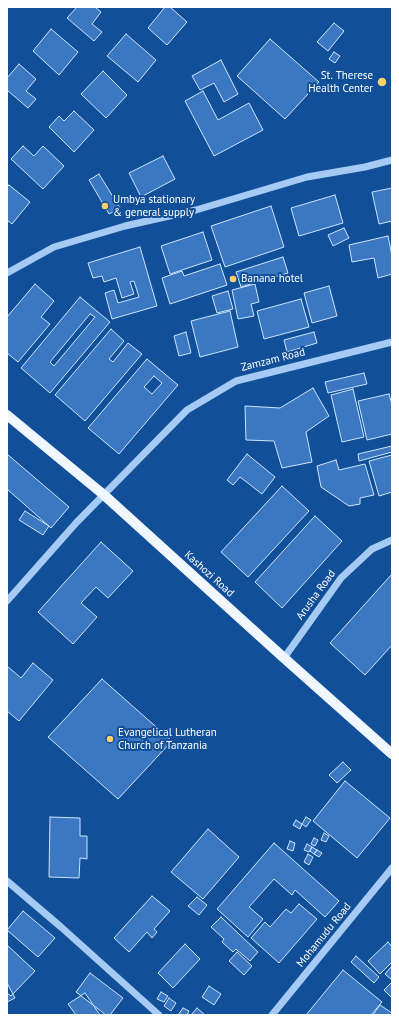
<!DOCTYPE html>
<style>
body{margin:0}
#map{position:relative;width:399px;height:1022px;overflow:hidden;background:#124f99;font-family:"PT Sans",sans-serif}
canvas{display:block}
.frame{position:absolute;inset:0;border:8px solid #fff;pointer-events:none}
</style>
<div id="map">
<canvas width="399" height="1022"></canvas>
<div class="frame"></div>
</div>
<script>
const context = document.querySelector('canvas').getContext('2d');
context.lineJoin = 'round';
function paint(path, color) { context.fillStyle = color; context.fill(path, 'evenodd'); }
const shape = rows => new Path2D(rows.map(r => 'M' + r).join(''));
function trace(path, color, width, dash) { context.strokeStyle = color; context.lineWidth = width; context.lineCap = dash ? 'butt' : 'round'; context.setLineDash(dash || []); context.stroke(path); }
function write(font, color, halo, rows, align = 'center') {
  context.font = font + ' "PT Sans",sans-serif'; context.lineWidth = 4; context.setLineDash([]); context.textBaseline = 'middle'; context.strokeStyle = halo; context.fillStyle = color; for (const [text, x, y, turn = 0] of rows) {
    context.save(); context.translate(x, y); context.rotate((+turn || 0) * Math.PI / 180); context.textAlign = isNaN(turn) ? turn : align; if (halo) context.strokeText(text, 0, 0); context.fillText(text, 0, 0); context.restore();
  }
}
const building = shape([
 [77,7,95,7,101,12,92,24,102,32,94,41,67,18,77,7],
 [165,7,170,7,187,22,167,45,148,28,165,7],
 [334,23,344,31,328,51,317,42,334,23],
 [51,29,78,52,59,75,33,51,51,29],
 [126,34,156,60,138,82,107,56,126,34],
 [270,39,319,82,285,119,237,76,270,39],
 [334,52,340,56,335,63,329,59,334,52],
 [221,60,238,94,224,102,214,83,200,90,192,76,221,60],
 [19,64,36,79,26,91,36,99,28,108,7,90,7,78,19,64],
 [103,71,127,95,106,118,81,94,103,71],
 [203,91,218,120,249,103,263,130,214,156,185,101,203,91],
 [74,111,94,130,74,152,49,127,59,116,64,121,74,111],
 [23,146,34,156,43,146,64,166,43,189,11,159,23,146],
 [163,156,175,179,141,197,129,173,163,156],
 [99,174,120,208,109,214,89,180,99,174],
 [9,185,30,202,12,224,7,220,7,187,9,185],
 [392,188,392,221,379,224,372,192,392,188],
 [335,195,343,223,299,236,291,208,335,195],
 [271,206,284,247,225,267,211,226,271,206],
 [344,228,349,238,333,246,328,235,344,228],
 [203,232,212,260,170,274,161,246,203,232],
 [388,236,392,256,392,274,378,278,374,258,352,262,349,245,388,236],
 [140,247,157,306,112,319,105,293,114,290,118,303,139,297,134,281,130,282,134,294,122,298,116,278,104,282,102,276,93,278,88,263,140,247],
 [283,257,288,273,241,287,236,272,283,257],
 [220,264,227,285,170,304,162,278,182,271,184,276,220,264],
 [35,284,54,301,41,317,50,324,18,362,7,353,7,317,35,284],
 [255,284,259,302,251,304,254,316,238,319,232,290,255,284],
 [329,286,337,316,312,323,304,293,329,286],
 [228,291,233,309,217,313,212,296,228,291],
 [80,297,110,322,50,393,21,368,80,297],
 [90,314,95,317,54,366,50,362,90,314],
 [301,299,309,327,264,339,257,311,301,299],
 [230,311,238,347,200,357,191,321,230,311],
 [111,329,124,341,109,359,113,362,128,343,142,354,85,421,55,395,111,329],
 [186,332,191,353,179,356,174,336,186,332],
 [314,332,317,343,287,352,284,340,314,332],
 [147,359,178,385,119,454,88,428,147,359],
 [154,376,162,383,152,394,144,387,154,376],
 [364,373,367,384,328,393,325,382,364,373],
 [313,388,329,416,306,432,312,462,282,468,274,441,246,440,245,406,280,408,313,388],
 [353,389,364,437,342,442,331,395,353,389],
 [389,394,392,405,392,434,367,440,358,401,389,394],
 [392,446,392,452,359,461,358,454,392,446],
 [7,454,69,507,51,528,7,489,7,454],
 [247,454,275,477,262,494,240,477,233,485,227,480,247,454],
 [392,455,392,492,379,496,369,461,392,455],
 [336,460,339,470,365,464,374,495,360,498,360,504,349,506,321,487,317,466,336,460],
 [282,486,309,511,248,577,221,552,282,486],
 [25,511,49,526,43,535,19,520,25,511],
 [315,516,342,541,282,608,255,582,315,516],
 [101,542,133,571,108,598,96,587,81,603,97,617,73,644,38,612,101,542],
 [392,574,392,645,365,675,330,643,392,574],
 [33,663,53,680,19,721,7,711,7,666,21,678,33,663],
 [102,679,172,741,118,799,48,737,102,679],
 [343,762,351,770,337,783,329,775,343,762],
 [345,781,390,818,357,858,313,821,345,781],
 [50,817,80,818,80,836,87,836,87,859,80,858,79,878,49,877,50,817],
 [306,817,311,820,306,827,302,824,306,817],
 [296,820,302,824,300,829,293,825,296,820],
 [208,829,239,857,203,899,171,872,208,829],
 [324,833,329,836,326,842,321,840,324,833],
 [314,838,318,840,315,846,311,844,314,838],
 [290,841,295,843,293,851,287,849,290,841],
 [274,843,339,901,325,917,295,890,292,895,274,879,249,907,263,919,248,937,217,909,274,843],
 [307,844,312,847,309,852,304,850,307,844],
 [312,847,317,850,314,854,310,851,312,847],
 [317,850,322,853,319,857,314,854,317,850],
 [308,854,313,857,309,865,304,862,308,854],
 [152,896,170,911,154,929,157,932,152,938,147,932,129,952,114,938,152,896],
 [197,897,207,905,199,915,188,906,197,897],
 [299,904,317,919,279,963,251,938,265,922,270,927,286,909,291,913,299,904],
 [23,911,55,938,38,957,7,930,23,911],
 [221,917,258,952,250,961,236,949,233,952,222,942,224,939,211,927,221,917],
 [388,942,392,947,392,962,380,974,368,961,388,942],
 [185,944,200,959,173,988,158,973,185,944],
 [7,945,35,971,11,996,7,993,7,945],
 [237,952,252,966,244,975,229,961,237,952],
 [356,956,379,977,374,983,351,962,356,956],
 [392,966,392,980,385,974,392,966],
 [343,970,382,1002,371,1015,306,1015,343,970],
 [90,973,123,998,110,1015,106,1015,76,992,90,973],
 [392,982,392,998,384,990,392,982],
 [7,983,15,998,7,1002,7,983],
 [209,986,221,994,214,1005,202,997,209,986],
 [161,992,168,996,164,1002,157,999,161,992],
 [85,993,100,1015,76,1015,68,1004,85,993],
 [169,998,176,1003,171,1011,164,1006,169,998],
 [380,1005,392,1013,392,1015,373,1015,380,1005],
 [183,1008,189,1011,187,1015,178,1015,183,1008],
 [197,1008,205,1015,191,1015,197,1008]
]);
const minor = shape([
 [7,273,54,247,125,226,196,210,307,177,365,167,392,160],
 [7,601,76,523,187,410,236,381,392,342],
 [284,658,341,578,372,549,392,540],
 [7,881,61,927,159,1015],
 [272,1015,392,868]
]);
const major = shape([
 [7,415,104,495,284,658,392,754]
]);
const markers = [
 [382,82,5,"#ffd167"],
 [105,206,4,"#ffd167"],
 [233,279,4,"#ffd167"],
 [110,739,4,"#ffd167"]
];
const poiNames = [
 ["St. Therese",373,76,"right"],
 ["Health Center",373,89,"right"],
 ["Umbya stationary",113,200],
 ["& general supply",113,213],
 ["Banana hotel",241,279],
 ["Evangelical Lutheran",118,733],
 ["Church of Tanzania",118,746]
];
const streetNames = [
 ["Zamzam Road",273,360,-14],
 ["Kashozi Road",209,574,42],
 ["Arusha Road",316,595,-54],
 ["Mohamudu Road",324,935,-51]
];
paint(building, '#3b78c1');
trace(building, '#cde4fd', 1);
trace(minor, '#a5caf3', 7);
trace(major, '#f1f7ff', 10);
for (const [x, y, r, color] of markers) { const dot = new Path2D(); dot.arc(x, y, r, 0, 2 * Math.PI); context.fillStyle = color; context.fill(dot); trace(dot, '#124f99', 1.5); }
write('11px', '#fff', '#124f99', poiNames, 'left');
write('11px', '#fff', '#124f99', streetNames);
</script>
